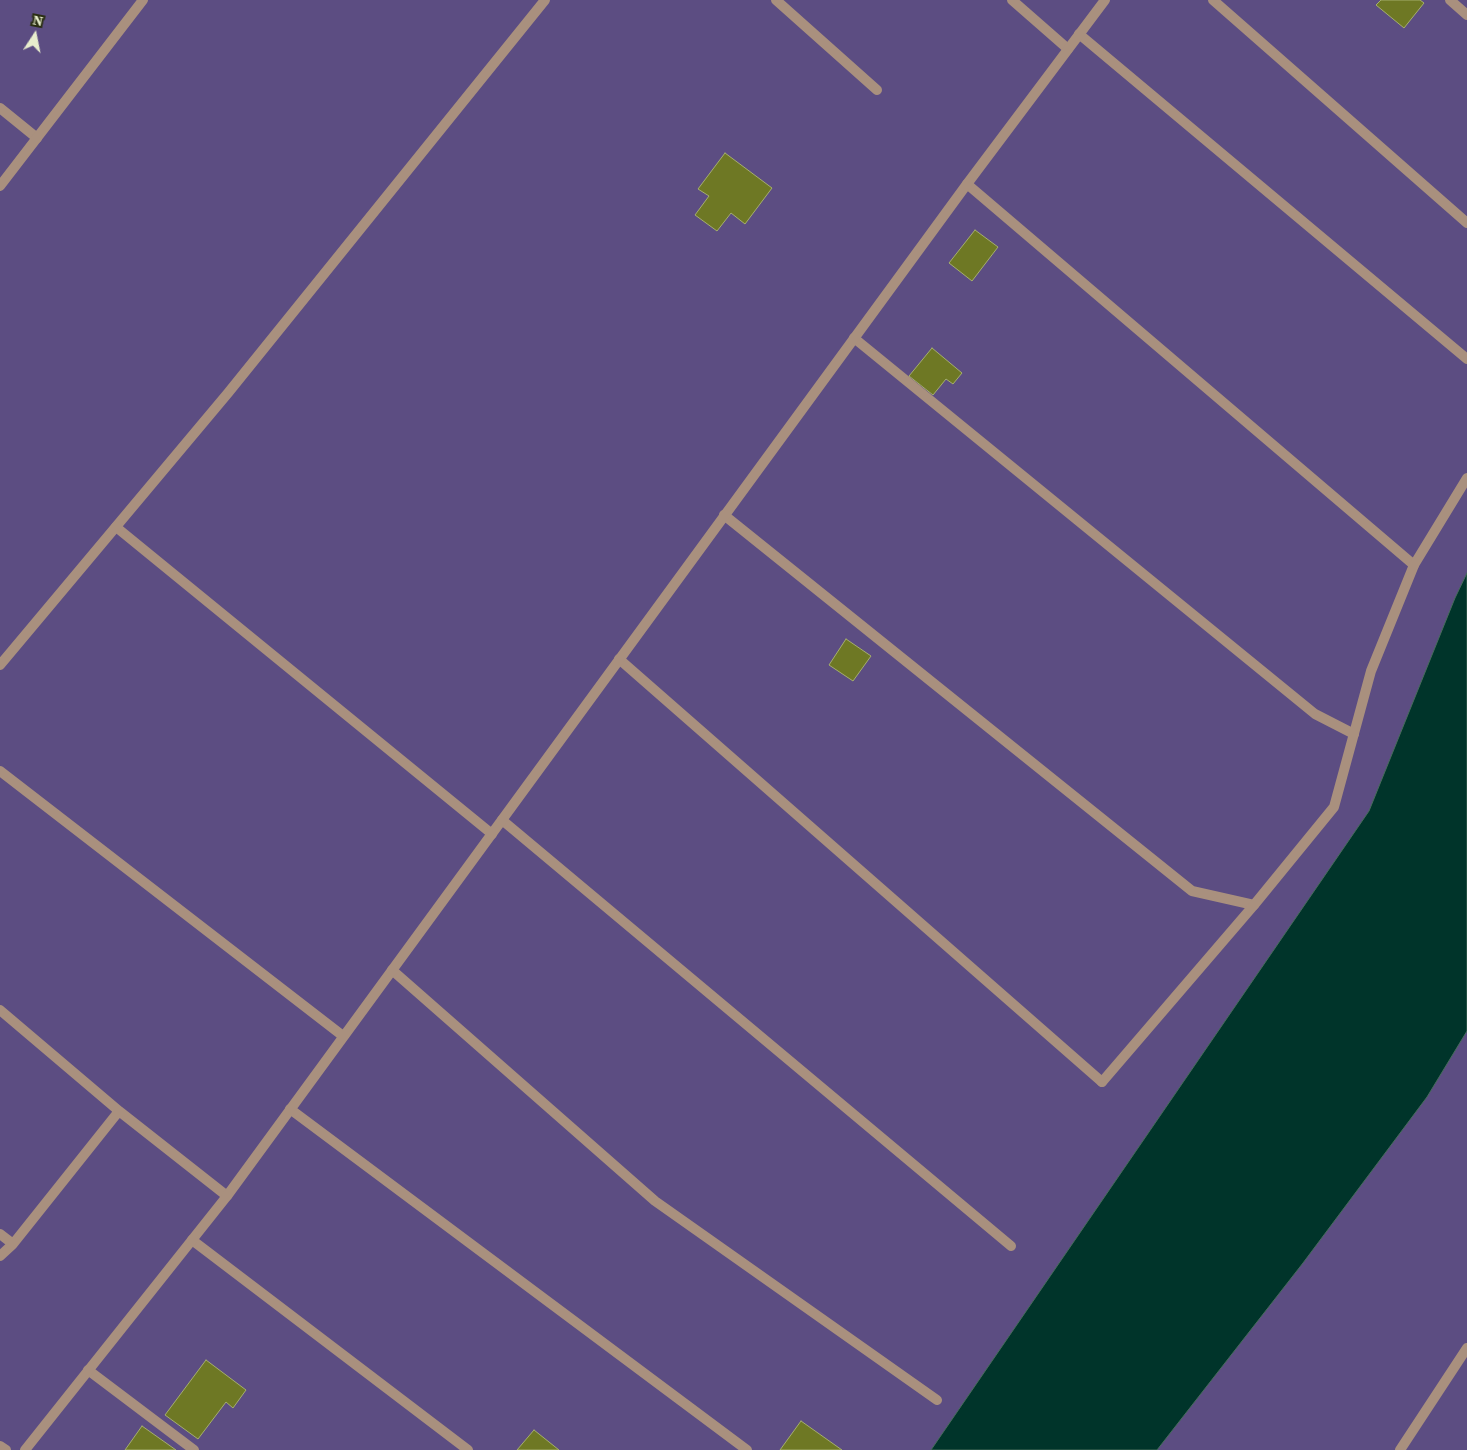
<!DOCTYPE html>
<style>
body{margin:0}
#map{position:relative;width:1467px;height:1450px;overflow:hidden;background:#434a01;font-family:"Source Serif 4",serif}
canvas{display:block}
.north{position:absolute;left:10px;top:10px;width:50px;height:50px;-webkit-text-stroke:4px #2a2e13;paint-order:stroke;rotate:11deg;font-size:14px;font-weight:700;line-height:20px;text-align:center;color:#e8eecd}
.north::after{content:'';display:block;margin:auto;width:18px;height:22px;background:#e8eecd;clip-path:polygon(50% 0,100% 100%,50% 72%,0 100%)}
</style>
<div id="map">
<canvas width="1467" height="1450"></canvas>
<div class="north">N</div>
</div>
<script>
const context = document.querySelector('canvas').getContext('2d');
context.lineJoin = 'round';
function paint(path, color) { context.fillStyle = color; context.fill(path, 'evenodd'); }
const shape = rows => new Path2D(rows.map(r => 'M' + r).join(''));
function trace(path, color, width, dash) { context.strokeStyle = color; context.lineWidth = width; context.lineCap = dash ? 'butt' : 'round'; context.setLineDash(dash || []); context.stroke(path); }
const green = shape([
 [0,0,1467,0,1467,1450,0,1450]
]);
const water = shape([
 [1467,573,1467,1031,1427,1097,1303,1263,1157,1450,931,1450,1369,811,1455,598,1467,573]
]);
const building = shape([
 [1381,0,1420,0,1424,3,1404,28,1376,5,1381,0],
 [725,153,772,188,745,224,731,213,717,231,695,215,709,196,698,189,725,153],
 [975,230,998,247,972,281,949,263,975,230],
 [932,348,962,373,953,384,946,379,933,395,909,376,932,348],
 [846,639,871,656,853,681,829,665,846,639],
 [206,1360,246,1390,233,1408,226,1402,198,1439,165,1415,206,1360],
 [801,1421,842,1450,780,1450,801,1421],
 [142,1426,176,1450,125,1450,142,1426],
 [534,1430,559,1450,517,1450,534,1430]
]);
const service = shape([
 [776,0,877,90],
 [1012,0,1068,49],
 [1213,0,1467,223],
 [1450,0,1467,15],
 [1079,34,1467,359],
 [0,108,37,138],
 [967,184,1414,565],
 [854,338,1315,714,1354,734],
 [724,515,1192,891,1254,905],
 [116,527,492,834],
 [619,659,1102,1082],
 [502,820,1011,1246],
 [392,970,655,1201,937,1400],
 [0,1010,119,1111,227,1196],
 [290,1109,747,1450],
 [0,1234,13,1244],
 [192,1240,468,1450],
 [0,1256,13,1244,119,1111],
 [88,1370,194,1450],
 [0,1446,6,1450]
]);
const minor = shape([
 [0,186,143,0],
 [0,665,228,393,545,0],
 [0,771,343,1036],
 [1102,1082,1254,905,1334,807,1371,671,1414,565,1467,478],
 [25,1450,227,1196,967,184,1105,0],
 [1400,1450,1467,1348]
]);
paint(green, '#5c4d82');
paint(water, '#00342a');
trace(water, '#466c5b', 1);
paint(building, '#6e7824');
trace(building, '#a4ae6d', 1);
trace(service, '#a9907e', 10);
trace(minor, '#a9907e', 10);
</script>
